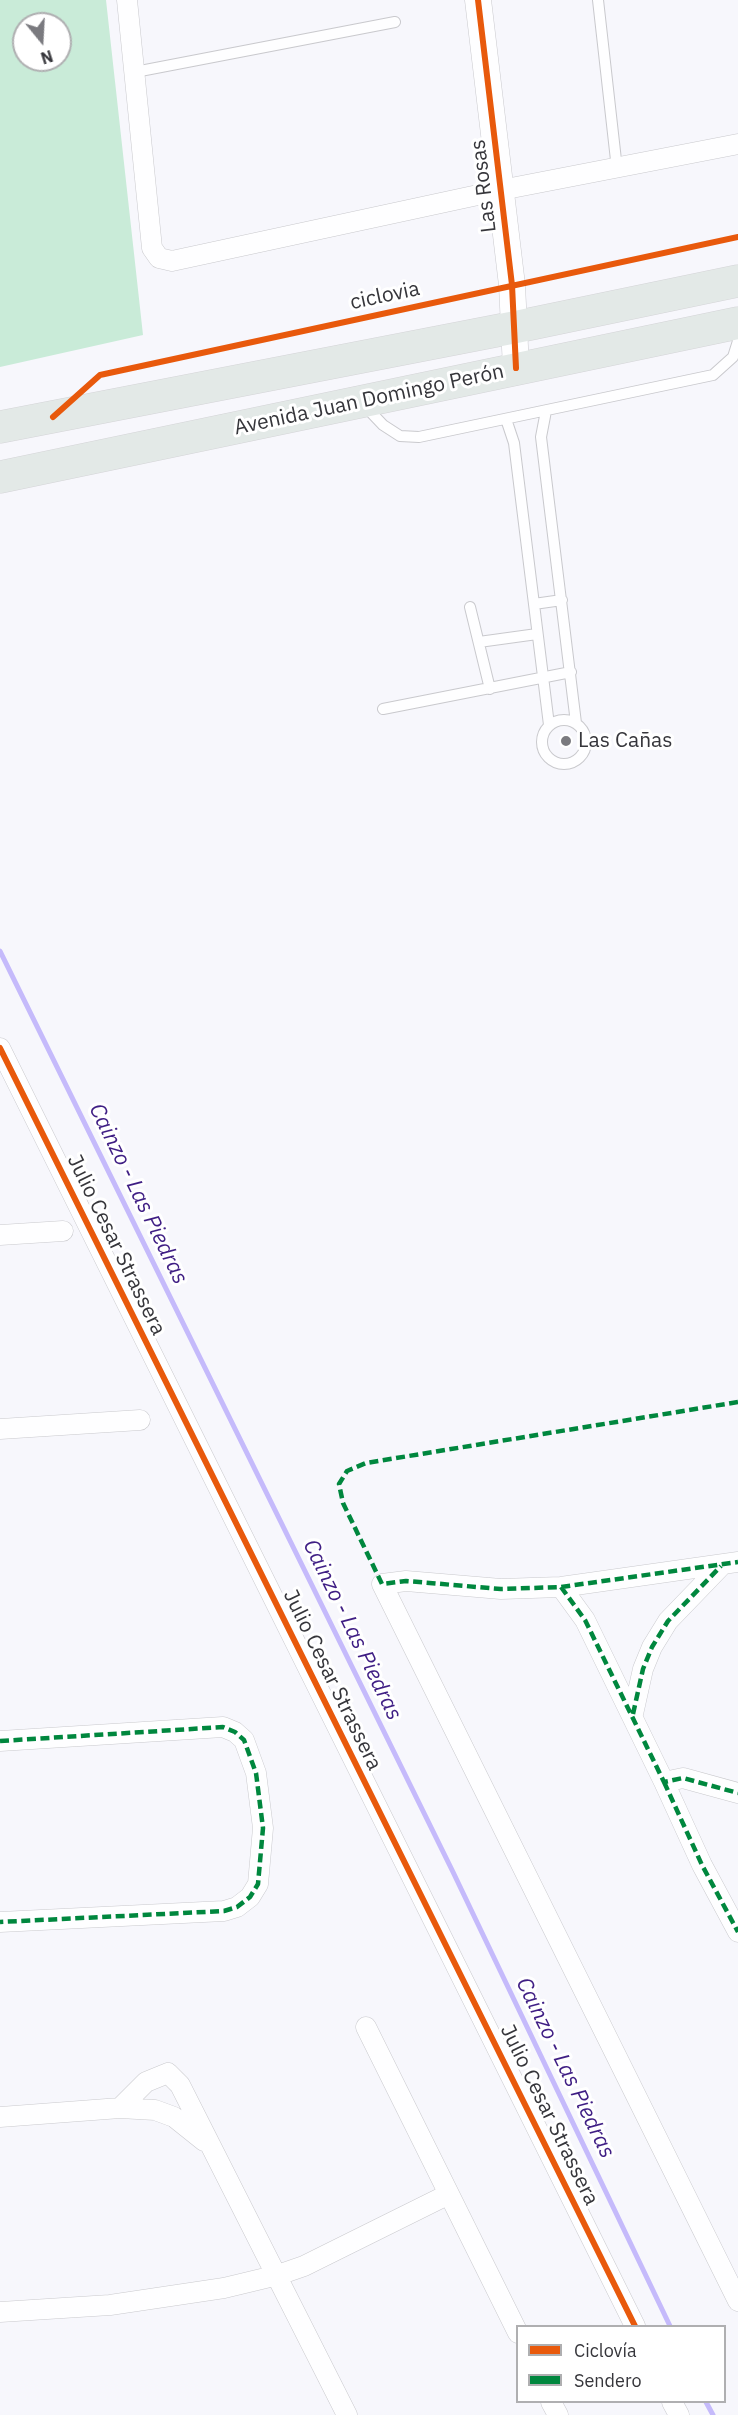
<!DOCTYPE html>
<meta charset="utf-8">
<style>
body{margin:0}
#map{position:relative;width:738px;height:2415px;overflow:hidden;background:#f7f7fc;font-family:"IBM Plex Sans",sans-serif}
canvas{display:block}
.legend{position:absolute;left:516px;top:2325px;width:210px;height:78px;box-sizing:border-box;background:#fff;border:2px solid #afafb1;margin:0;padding:8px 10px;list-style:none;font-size:18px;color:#36363b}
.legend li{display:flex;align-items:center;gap:12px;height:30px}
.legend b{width:30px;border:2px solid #afafb1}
.north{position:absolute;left:12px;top:12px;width:60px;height:60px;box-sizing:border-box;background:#fff;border:2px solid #afafb1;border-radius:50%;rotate:162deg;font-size:16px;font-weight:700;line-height:24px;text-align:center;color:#36363b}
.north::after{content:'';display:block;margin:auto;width:21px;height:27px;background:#7a7a7f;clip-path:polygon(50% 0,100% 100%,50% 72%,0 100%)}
</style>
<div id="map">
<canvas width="738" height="2415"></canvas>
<ul class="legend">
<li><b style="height:8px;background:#e8590c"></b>Ciclovía</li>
<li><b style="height:8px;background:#00873e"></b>Sendero</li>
</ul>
<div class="north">N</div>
</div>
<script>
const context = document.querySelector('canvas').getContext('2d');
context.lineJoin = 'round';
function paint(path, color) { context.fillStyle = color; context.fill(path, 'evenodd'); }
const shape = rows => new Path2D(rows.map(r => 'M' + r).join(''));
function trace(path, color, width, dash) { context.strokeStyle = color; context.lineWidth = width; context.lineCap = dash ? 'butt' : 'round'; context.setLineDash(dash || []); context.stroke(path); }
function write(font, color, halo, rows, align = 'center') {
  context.font = font + ' "IBM Plex Sans",sans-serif'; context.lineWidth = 6; context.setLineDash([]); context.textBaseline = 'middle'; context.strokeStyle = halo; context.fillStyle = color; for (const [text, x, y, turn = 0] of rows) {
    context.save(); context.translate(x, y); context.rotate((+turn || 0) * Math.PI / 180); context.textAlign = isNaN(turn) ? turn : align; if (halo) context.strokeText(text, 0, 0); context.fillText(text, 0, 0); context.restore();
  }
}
const green = shape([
 [0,0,106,0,143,335,0,367],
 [24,24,60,24,60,60,24,60]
]);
const stream = shape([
 [0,951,453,1872,670,2326],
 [706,2402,713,2415]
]);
const service = shape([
 [598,0,617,169],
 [135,72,395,22],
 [365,406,383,425,400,436,419,437,713,375,733,357,738,341],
 [546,411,541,437,576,723],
 [506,419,514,443,549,725],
 [534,604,562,600],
 [470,607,490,689],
 [479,642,537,634],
 [383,709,571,672],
 '542 742a22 22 0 1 1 44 0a22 22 0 1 1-44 0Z'
]);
const minor = shape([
 [127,0,152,248,159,258,172,261,501,190,738,144],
 [0,1048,635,2326],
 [0,1235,63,1231],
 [0,1429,140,1420],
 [738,1562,561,1587,501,1589,406,1581,382,1584,738,2301],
 [561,1587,585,1620,664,1782,683,1778,738,1793],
 [633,1714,643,1669,652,1647,668,1621,721,1566],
 [0,1741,223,1727,235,1732,244,1740,256,1773,263,1828,258,1884,250,1897,237,1907,224,1911,0,1922],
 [664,1782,702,1865,738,1932],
 [366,2027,518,2333],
 [120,2108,155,2110,174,2117,204,2141],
 [0,2117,120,2108,146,2082,168,2073,180,2085,347,2415],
 [0,2312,110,2305,224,2288,278,2275,304,2266,449,2194],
 [551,2402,558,2415],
 [672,2402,679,2415]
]);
const tertiary = shape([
 [478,0,512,285,516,368]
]);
const primary = shape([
 [0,427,516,327,738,281],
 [0,477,738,323]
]);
const quiet = shape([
 [738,1402,366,1463,347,1471,339,1484,343,1503,382,1584,406,1581,501,1589,561,1587,738,1562],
 [561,1587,585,1620,664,1782,683,1778,738,1793],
 [633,1714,643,1669,652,1647,668,1621,721,1566],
 [0,1741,223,1727,235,1732,244,1740,256,1773,263,1828,258,1884,250,1897,237,1907,224,1911,0,1922],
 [664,1782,702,1865,738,1932]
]);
const cycleway = shape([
 [478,0,512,285,516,368],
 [53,417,100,375,738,237],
 [0,1048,635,2326]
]);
const markers = [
 [566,741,6,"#7a7a7f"]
];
const streetNames = [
 ["Las Rosas",484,186,-97],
 ["ciclovia",385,296,-12],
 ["Avenida Juan Domingo Perón",369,400,-12],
 ["Julio Cesar Strassera",116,1245,64],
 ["Julio Cesar Strassera",332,1680,64],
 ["Julio Cesar Strassera",549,2115,64]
];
const poiNames = [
 ["Las Cañas",578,741]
];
const waterNames = [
 ["Cainzo - Las Piedras",138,1194,64],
 ["Cainzo - Las Piedras",352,1630,64],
 ["Cainzo - Las Piedras",565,2068,64]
];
paint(green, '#c9ebd8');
trace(stream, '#c5bafb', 5);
trace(service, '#c9c9cd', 12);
trace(minor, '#c9c9cd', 21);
trace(tertiary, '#c9c9cd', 27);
trace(primary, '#d4d4d7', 33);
trace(service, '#fefeff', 10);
trace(minor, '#fefeff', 20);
trace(tertiary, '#fefeff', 26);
trace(primary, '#e3e9e7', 32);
trace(quiet, '#00873e', 4.5, [9, 4.5]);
trace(cycleway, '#e8590c', 6);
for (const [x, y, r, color] of markers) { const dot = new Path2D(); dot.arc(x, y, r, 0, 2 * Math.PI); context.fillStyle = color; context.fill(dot); trace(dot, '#fff', 2); }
write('21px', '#36363b', '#fff', streetNames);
write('21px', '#36363b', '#fff', poiNames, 'left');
write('italic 22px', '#3f1e84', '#fff', waterNames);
</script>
